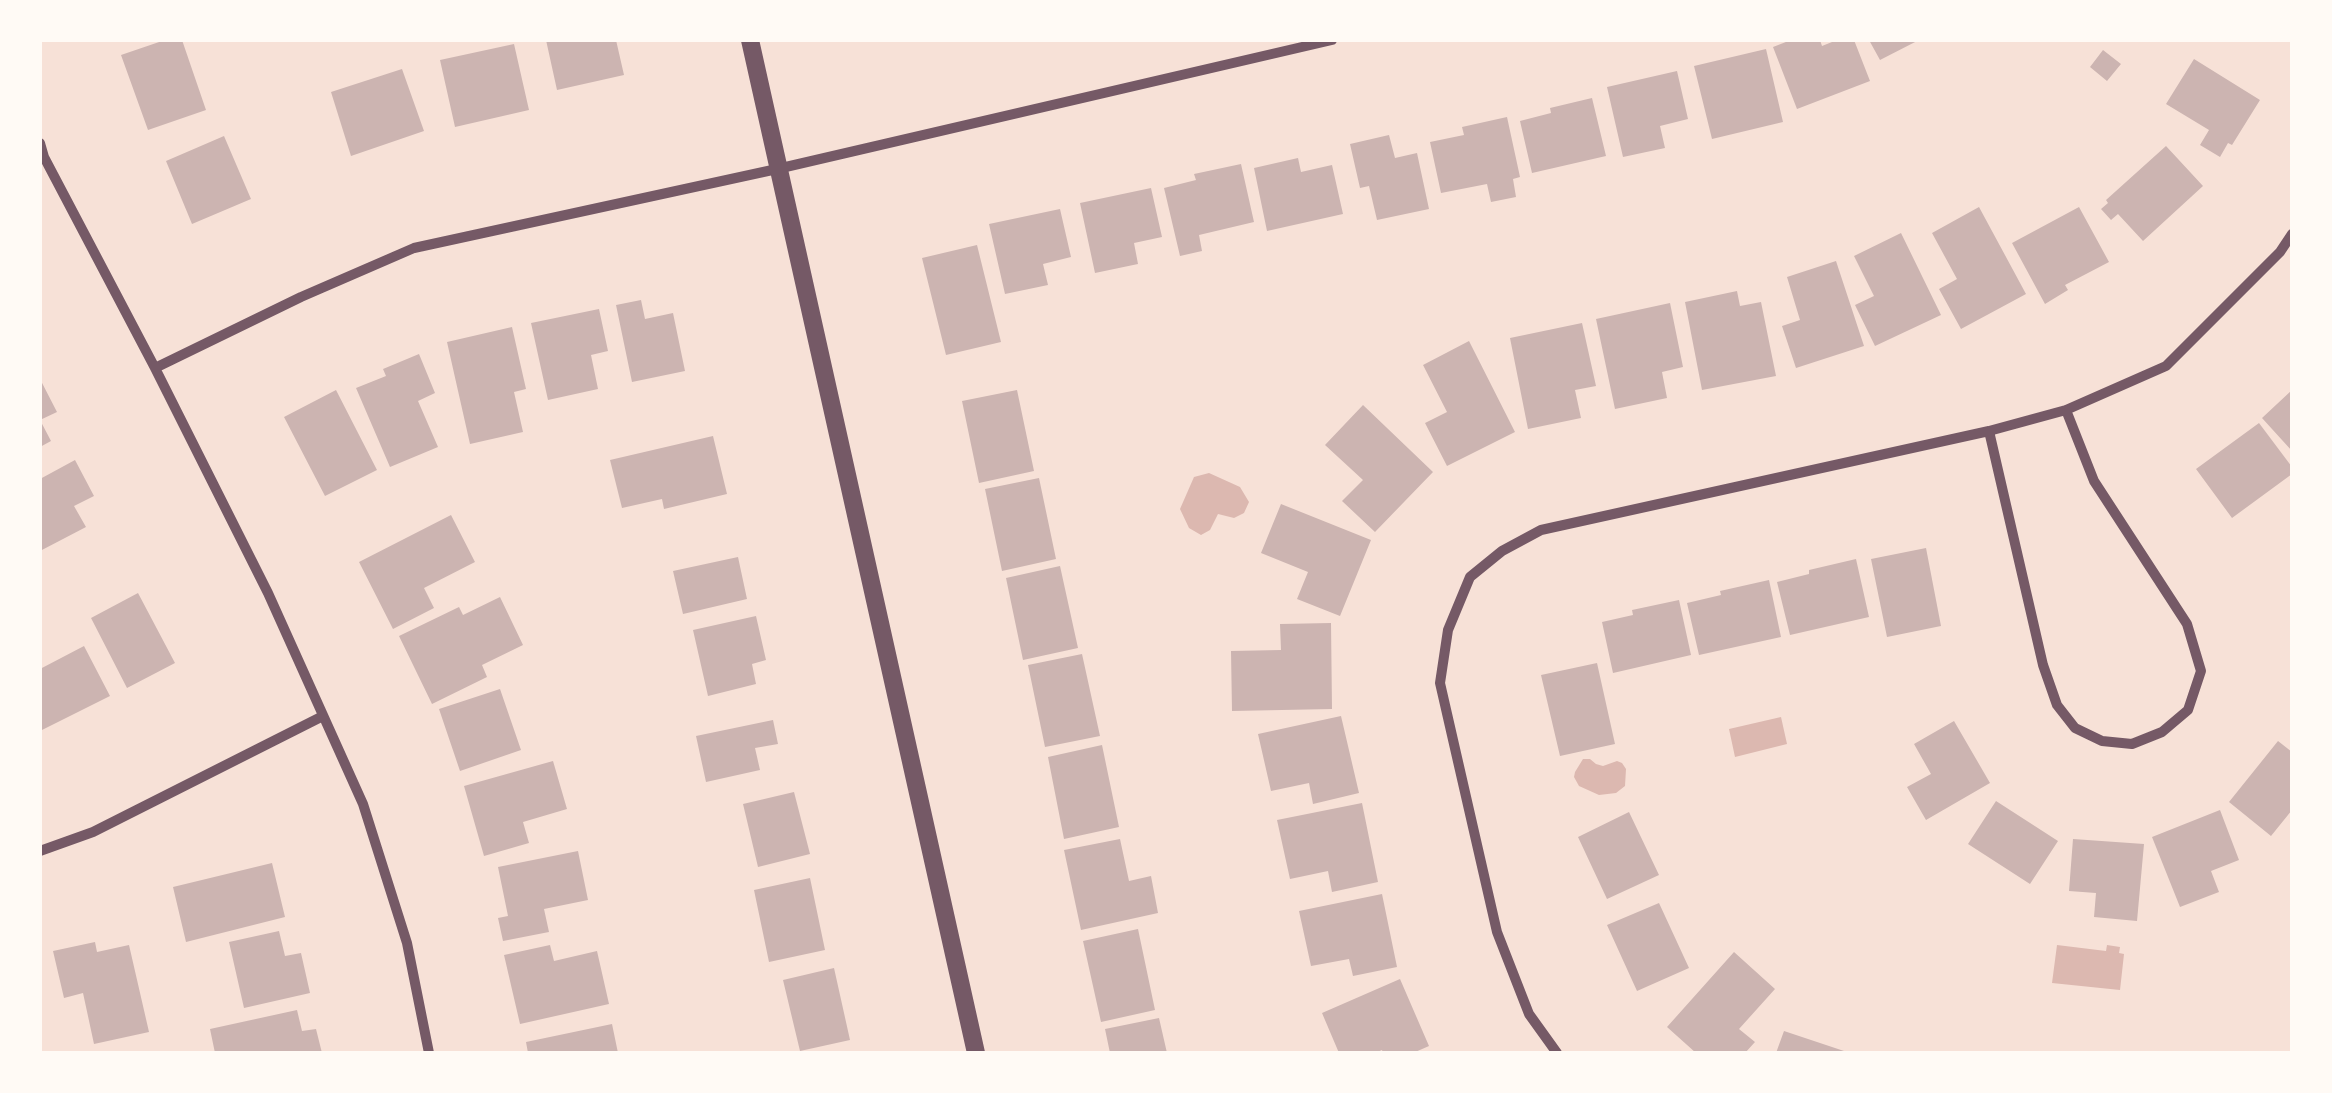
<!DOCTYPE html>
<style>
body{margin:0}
#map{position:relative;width:2332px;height:1093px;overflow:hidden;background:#f7e1d7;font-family:"Sofia Sans Condensed",sans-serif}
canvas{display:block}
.frame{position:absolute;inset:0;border:42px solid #fffaf5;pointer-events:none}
</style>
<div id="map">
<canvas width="2332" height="1093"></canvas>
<div class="frame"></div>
</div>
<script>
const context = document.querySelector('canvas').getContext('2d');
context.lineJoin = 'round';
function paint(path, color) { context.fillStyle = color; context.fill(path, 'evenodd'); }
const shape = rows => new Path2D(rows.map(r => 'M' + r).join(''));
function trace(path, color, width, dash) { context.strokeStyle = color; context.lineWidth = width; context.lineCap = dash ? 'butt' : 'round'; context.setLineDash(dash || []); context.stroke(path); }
const water = shape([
 [1209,473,1240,487,1249,502,1244,513,1234,518,1218,514,1210,530,1201,535,1189,528,1180,509,1194,477],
 [1781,717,1787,744,1735,757,1729,729],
 [1583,759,1590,759,1596,764,1603,766,1617,761,1622,763,1626,769,1625,786,1616,793,1599,795,1579,786,1574,777,1575,772],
 [2057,945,2106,951,2107,945,2120,947,2119,953,2124,954,2120,990,2052,983]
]);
const building = shape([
 [165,40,182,40,206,110,148,130,121,55],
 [546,40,616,40,624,75,557,90],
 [1791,40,1820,40,1822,46,1837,40,1854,40,1870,81,1797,109,1773,47],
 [1869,40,1919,40,1880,60],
 [514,44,529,110,455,127,440,60],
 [1766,49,1783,122,1712,139,1694,66],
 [2103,50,2121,64,2107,81,2090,67],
 [2194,59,2260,100,2232,145,2228,143,2220,157,2200,145,2209,130,2166,104],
 [402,69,424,131,351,156,331,92],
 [1677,71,1688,119,1660,126,1665,148,1623,157,1607,87],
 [1592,98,1606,156,1532,173,1520,121,1551,113,1550,108],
 [1507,117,1520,177,1513,179,1516,197,1491,202,1487,184,1441,193,1430,142,1464,135,1462,127],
 [1389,135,1395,158,1417,153,1429,209,1377,220,1369,186,1360,188,1350,144],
 [224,136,251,199,192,224,166,161],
 [2166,146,2203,186,2143,241,2118,214,2111,220,2101,209,2108,203,2106,200],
 [1298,158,1301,172,1332,165,1343,214,1267,231,1254,168],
 [1241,164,1254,222,1199,235,1202,251,1180,256,1164,188,1196,180,1194,174],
 [1151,188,1162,237,1134,243,1138,264,1095,273,1080,203],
 [1979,207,2026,294,1961,329,1939,289,1957,279,1932,233],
 [2079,207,2109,262,2065,285,2068,290,2045,304,2012,243],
 [1060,209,1071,257,1043,264,1048,285,1005,294,989,224],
 [1901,233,1941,315,1875,346,1855,305,1874,296,1854,256],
 [977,245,1001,342,946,355,922,258],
 [1836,261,1864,346,1796,368,1782,326,1800,320,1787,277],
 [1737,291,1740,306,1761,302,1776,376,1702,390,1685,302],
 [641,300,645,319,673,313,685,371,632,382,616,305],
 [1670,303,1683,367,1662,372,1667,398,1615,409,1596,319],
 [599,309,608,351,591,355,598,389,548,400,531,323],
 [1582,323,1596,386,1575,390,1581,418,1528,429,1510,338],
 [512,327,526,389,514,392,523,432,470,444,447,342],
 [1469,341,1515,432,1447,466,1425,423,1447,412,1423,365],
 [419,354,435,393,418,401,438,447,390,467,356,388,386,376,383,369],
 [40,379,57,412,40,420,51,441,40,447],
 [336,390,377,470,325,496,284,417],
 [1017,390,1034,471,979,483,962,401],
 [2292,390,2292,451,2262,418],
 [1363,405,1433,472,1375,532,1342,501,1363,480,1325,445],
 [2259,423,2292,467,2292,474,2232,518,2196,469],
 [713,436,727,494,664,509,662,499,622,508,610,460],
 [75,460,94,496,74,506,86,527,40,551,40,479],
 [1039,478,1056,559,1002,571,985,489],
 [1281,504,1371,540,1340,616,1297,599,1308,572,1261,553],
 [451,515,475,562,424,588,434,608,393,629,359,562],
 [1926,548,1941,626,1887,637,1871,559],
 [738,557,747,599,683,614,673,571],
 [1856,559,1869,617,1790,635,1777,582,1809,574,1809,570],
 [1060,566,1078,648,1023,660,1006,578],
 [1769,580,1781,637,1699,655,1687,603,1721,595,1720,591],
 [138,593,175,663,127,688,91,618],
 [500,597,523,645,482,665,487,677,432,704,399,636,459,607,463,615],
 [1679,600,1691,655,1613,673,1602,622,1633,615,1632,610],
 [756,616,766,660,752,664,756,684,708,696,693,630],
 [1331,623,1332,709,1232,711,1231,651,1281,650,1280,624],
 [84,646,110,696,40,731,40,669],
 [1082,654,1100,736,1045,747,1028,665],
 [1597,663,1615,744,1560,756,1541,675],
 [500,689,521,750,460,771,439,709],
 [1341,716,1359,793,1313,804,1309,783,1271,791,1258,734],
 [773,720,778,744,755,748,760,770,706,782,696,736],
 [1954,721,1990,783,1926,820,1907,787,1931,774,1914,744],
 [2278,741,2292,752,2292,810,2271,836,2229,802],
 [1102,745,1119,827,1064,839,1048,757],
 [553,761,567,809,523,822,529,843,484,856,464,786],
 [794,792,810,854,758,867,743,804],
 [1996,801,2058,841,2030,884,1968,844],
 [1362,803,1378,882,1332,892,1328,871,1290,879,1277,820],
 [2220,810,2239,860,2211,871,2219,892,2180,907,2152,837],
 [1629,812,1659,875,1607,899,1578,837],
 [1120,839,1129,881,1151,876,1158,913,1081,930,1064,850],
 [2073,839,2144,844,2137,921,2094,917,2096,893,2069,891],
 [578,851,588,900,544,909,549,932,503,941,498,918,508,916,498,867],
 [272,863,285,917,186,942,173,887],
 [810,878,825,950,769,962,754,890],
 [1382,894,1397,967,1353,976,1349,959,1311,966,1299,911],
 [1659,903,1689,968,1637,991,1607,925],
 [1138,929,1155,1010,1101,1022,1083,941],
 [279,931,285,956,301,953,310,993,244,1008,229,942],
 [95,942,97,952,129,945,149,1032,94,1044,83,993,64,998,53,951],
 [550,945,554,961,597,951,609,1004,520,1024,504,955],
 [1734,952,1775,989,1739,1029,1755,1042,1745,1053,1696,1053,1667,1027],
 [834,968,850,1040,800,1051,783,980],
 [1400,979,1429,1046,1413,1053,1383,1053,1382,1050,1375,1053,1339,1053,1322,1013],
 [297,1010,302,1031,316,1029,322,1053,215,1053,210,1029],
 [1159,1018,1167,1053,1110,1053,1105,1029],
 [612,1024,618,1053,528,1053,526,1042],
 [1784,1031,1847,1052,1847,1053,1776,1053]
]);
const minor = shape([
 [40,143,44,157,155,368,268,593,363,804,407,943,429,1053],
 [155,368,301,297,414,248,777,169,1332,40],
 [1989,431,2043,665,2057,705,2075,728,2102,741,2132,744,2162,732,2188,710,2201,671,2187,624,2094,481,2066,410],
 [40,851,93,832,323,716],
 [1557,1053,1529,1014,1497,932,1440,683,1448,630,1470,577,1502,551,1541,530,1989,431,2066,410,2166,366,2280,252,2292,234]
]);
const tertiary = shape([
 [750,40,976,1053]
]);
paint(water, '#dcb8b0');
paint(building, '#ccb4b1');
trace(minor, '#755966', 10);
trace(tertiary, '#755966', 18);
</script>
